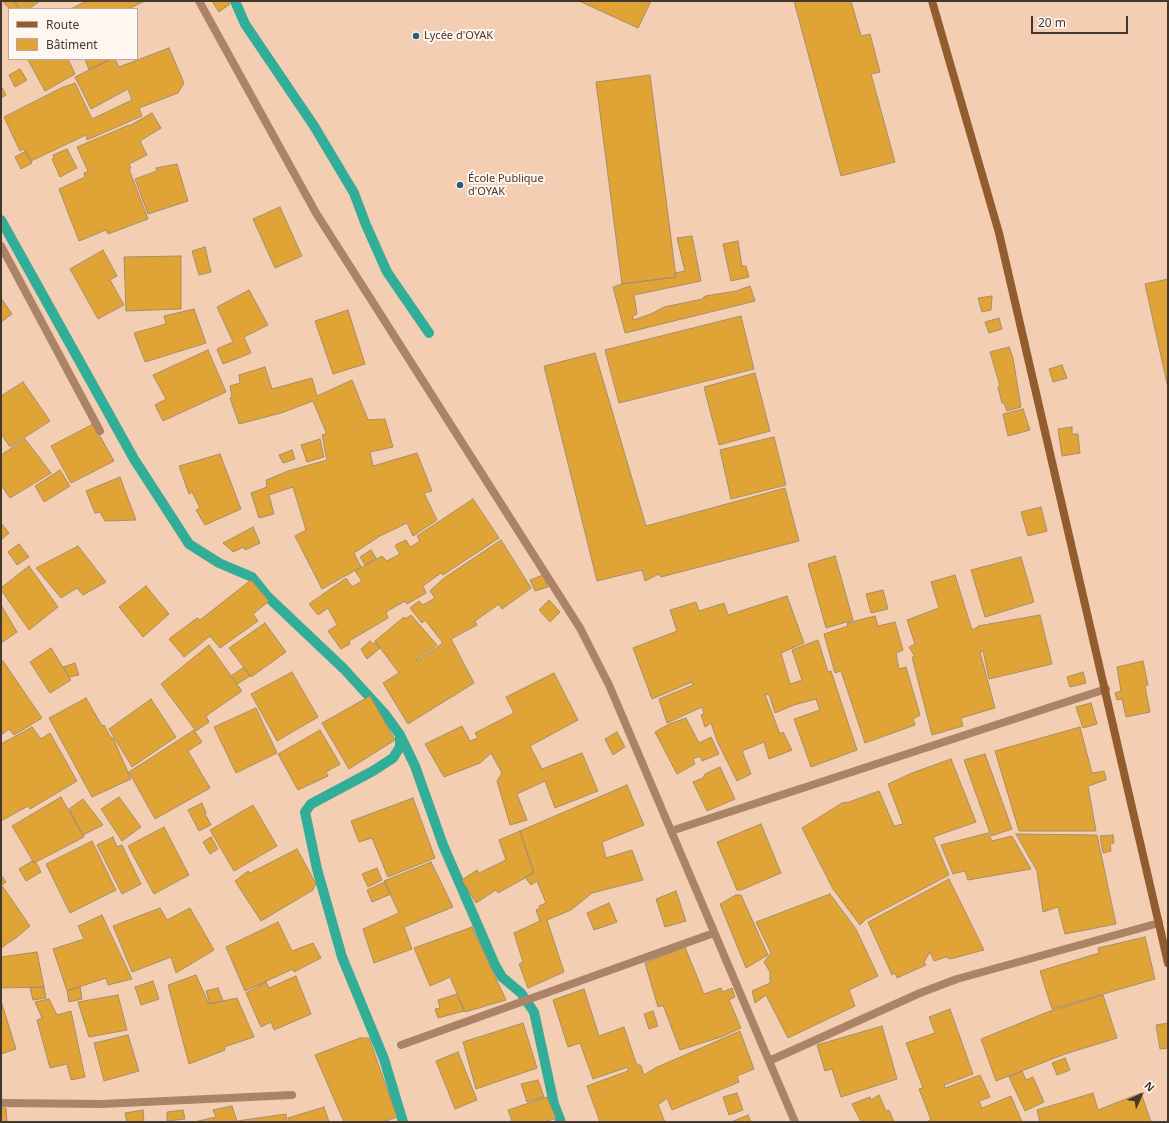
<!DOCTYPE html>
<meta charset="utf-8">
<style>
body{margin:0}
#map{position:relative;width:1169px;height:1123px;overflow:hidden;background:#f4ceb2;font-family:"Noto Sans",sans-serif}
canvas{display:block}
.frame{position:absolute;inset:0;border:2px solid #46372c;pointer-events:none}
.legend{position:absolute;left:8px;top:8px;width:130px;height:52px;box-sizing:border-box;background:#fef6f0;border:1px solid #b4aaa2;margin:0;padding:5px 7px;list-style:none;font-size:12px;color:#46372c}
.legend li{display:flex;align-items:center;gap:8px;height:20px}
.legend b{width:20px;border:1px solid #b4aaa2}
.north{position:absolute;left:1121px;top:1075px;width:40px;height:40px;-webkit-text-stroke:3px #fef6f0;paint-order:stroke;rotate:45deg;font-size:11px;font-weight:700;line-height:16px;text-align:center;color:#46372c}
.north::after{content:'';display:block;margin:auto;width:14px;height:18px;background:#46372c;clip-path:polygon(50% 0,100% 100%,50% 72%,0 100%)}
.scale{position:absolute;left:1031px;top:16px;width:97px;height:18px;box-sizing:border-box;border:2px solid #46372c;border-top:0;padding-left:5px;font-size:12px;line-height:14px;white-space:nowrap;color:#46372c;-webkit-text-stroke:3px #fef6f0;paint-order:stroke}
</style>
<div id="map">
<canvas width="1169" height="1123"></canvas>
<div class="frame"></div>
<ul class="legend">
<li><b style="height:5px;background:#935c2f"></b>Route</li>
<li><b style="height:11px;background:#dfa336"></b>Bâtiment</li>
</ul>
<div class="north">N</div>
<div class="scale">20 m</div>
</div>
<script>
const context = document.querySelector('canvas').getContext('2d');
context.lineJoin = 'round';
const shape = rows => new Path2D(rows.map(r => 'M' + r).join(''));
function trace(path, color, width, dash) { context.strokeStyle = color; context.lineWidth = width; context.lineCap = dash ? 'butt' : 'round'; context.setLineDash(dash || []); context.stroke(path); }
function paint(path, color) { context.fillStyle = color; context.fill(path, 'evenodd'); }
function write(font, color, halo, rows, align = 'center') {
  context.font = font + ' "Noto Sans",sans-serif'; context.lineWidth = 4; context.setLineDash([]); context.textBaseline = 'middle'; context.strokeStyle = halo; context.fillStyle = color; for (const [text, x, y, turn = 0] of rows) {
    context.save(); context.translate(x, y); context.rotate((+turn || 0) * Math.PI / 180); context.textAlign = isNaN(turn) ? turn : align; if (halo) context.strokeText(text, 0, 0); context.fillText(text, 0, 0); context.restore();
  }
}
const stream = shape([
 [235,1,245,24,314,126,354,193,366,225,387,272,429,333],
 [1,220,134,459,189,544,219,563,252,577,268,597,344,669,385,714,400,735,415,766,443,845,495,965,502,977,521,993,534,1012,554,1104,561,1122],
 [400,737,400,747,393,758,373,771,311,804,305,812,317,869,342,957,384,1059,403,1122]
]);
const building = shape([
 [2,1,14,1,19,9,10,9,2,1],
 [14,1,40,1,29,9,20,9,14,1],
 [86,1,145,1,128,9,71,9,86,1],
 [212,1,228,1,230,4,219,12,212,1],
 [579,1,651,1,638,28,579,1],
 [794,1,851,1,861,36,870,34,880,72,871,74,895,162,841,176,794,1],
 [169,48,184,83,178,93,139,108,142,116,87,140,86,135,31,161,24,149,20,151,4,117,61,88,75,83,92,119,132,100,128,89,91,109,75,77,111,59,115,59,119,67,169,48],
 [30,59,68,59,75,74,45,91,28,60,30,59],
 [85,59,109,59,109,60,89,70,85,59],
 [20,69,27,80,15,87,9,75,20,69],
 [650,75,676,277,622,284,596,82,650,75],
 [1,86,6,95,1,98,1,86],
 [152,113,161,128,140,141,147,155,129,164,131,168,129,169,148,219,108,234,106,230,79,241,59,189,85,177,84,173,88,171,77,147,129,125,129,126,152,113],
 [67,149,77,168,60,177,52,159,54,158,53,155,67,149],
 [26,151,32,163,21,169,15,157,26,151],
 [177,164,188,201,148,214,135,179,157,171,156,168,177,164],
 [280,207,302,256,275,268,253,219,280,207],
 [692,236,701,281,634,295,637,314,633,316,633,320,651,314,664,307,702,299,705,296,736,291,750,286,755,301,625,333,613,287,622,284,676,277,675,273,685,271,677,238,692,236],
 [738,241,742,266,746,266,749,277,731,281,723,244,738,241],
 [205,247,211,272,199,275,192,251,205,247],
 [103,250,117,276,110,280,124,305,98,319,70,269,103,250],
 [181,256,181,309,126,311,124,257,181,256],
 [1168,279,1168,388,1145,284,1168,279],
 [249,290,268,325,244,337,251,353,223,364,217,349,233,342,217,307,249,290],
 [992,296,991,310,982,312,978,298,992,296],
 [1,298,12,314,1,322,1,298],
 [194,309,206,343,145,362,134,333,166,324,164,316,194,309],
 [348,310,365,364,333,374,315,321,348,310],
 [741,316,754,369,619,403,605,350,741,316],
 [999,318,1002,329,989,333,985,322,999,318],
 [1009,347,1013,358,1021,407,1007,411,1004,403,1002,403,998,387,1000,386,990,352,1009,347],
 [208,350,226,392,163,421,155,405,166,399,153,375,208,350],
 [595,353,646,526,785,488,799,541,661,577,659,574,645,581,642,570,597,581,544,366,595,353],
 [1062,365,1067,378,1053,382,1049,369,1062,365],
 [265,367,272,389,312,378,317,396,352,380,368,420,385,419,393,447,370,452,373,466,417,453,432,491,424,493,437,520,413,536,407,523,380,536,354,553,361,567,322,589,295,536,306,530,293,487,269,495,274,514,259,518,251,493,267,487,266,480,269,479,288,471,327,460,322,435,326,434,326,432,313,401,281,413,239,424,230,398,232,397,230,386,240,383,239,375,265,367],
 [755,373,770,431,719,445,704,387,755,373],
 [23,382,50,421,10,447,1,434,1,396,23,382],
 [1023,409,1030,430,1008,436,1003,414,1023,409],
 [93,424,114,461,71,483,51,446,93,424],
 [1072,427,1072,434,1078,434,1080,453,1062,456,1058,429,1072,427],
 [774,437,786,485,731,499,720,450,774,437],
 [25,439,51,473,10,498,1,485,1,455,25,439],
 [320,439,324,457,307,462,301,445,320,439],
 [292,450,295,459,283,463,279,455,292,450],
 [220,454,241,509,205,525,196,510,200,508,192,492,189,494,179,466,220,454],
 [60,470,70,486,44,502,35,486,60,470],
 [120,477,136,520,105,521,100,512,95,513,86,491,120,477],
 [473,499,499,538,443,575,441,573,423,586,426,593,407,604,405,601,386,612,388,618,349,641,350,644,341,649,328,631,337,625,328,608,318,615,309,604,346,578,352,587,362,581,355,571,382,556,387,561,400,554,395,546,397,544,406,540,410,547,412,546,420,541,417,536,473,499],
 [1041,507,1047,531,1028,536,1021,512,1041,507],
 [1,523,9,533,1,540,1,523],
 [253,527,260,543,245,550,244,547,233,552,223,543,253,527],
 [501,540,531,588,502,609,499,604,475,621,477,625,451,639,474,683,408,724,383,683,399,673,375,641,404,617,405,619,411,615,437,645,416,660,417,661,443,643,425,620,422,623,410,608,419,601,423,605,435,598,430,591,444,578,501,540],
 [19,544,29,557,17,565,8,552,19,544],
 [78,546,106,582,83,595,77,588,61,598,36,568,78,546],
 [371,550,376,558,365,565,360,557,371,550],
 [835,556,853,620,826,628,808,564,835,556],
 [1021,557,1034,602,985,617,971,570,1021,557],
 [29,566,58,607,29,630,1,590,1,588,29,566],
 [543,575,548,587,535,591,530,580,543,575],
 [955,575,972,630,978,627,978,626,1040,615,1052,664,989,679,983,651,980,652,995,708,961,718,963,726,932,735,912,657,915,657,909,647,915,644,907,620,939,608,931,582,955,575],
 [251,580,269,601,253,614,258,621,220,648,210,636,184,657,169,639,197,618,200,620,251,580],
 [146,586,169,614,143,637,119,607,146,586],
 [883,590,888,609,871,613,866,594,883,590],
 [787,596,804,643,781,653,790,684,802,680,792,650,818,640,828,672,831,671,857,750,811,767,794,719,820,710,816,699,794,705,775,713,769,694,765,695,780,734,783,732,792,750,769,759,764,742,742,751,751,774,737,781,717,741,711,723,705,727,701,715,704,714,702,707,667,723,659,699,693,685,692,682,652,699,633,648,677,631,670,610,696,602,699,611,724,603,728,615,787,596],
 [549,600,560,612,550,622,539,610,549,600],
 [1,605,17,632,1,643,1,605],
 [875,616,878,626,895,622,903,650,896,653,899,669,906,667,920,715,913,719,915,725,865,743,841,671,835,673,824,634,848,626,847,623,875,616],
 [265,623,286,652,251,677,229,648,265,623],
 [370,641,373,644,376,641,380,648,367,659,361,649,370,641],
 [209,645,242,691,206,716,209,722,196,731,161,684,209,645],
 [51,648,71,680,50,693,30,662,51,648],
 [3,661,42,718,14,735,9,729,1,735,1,662,3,661],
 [1143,661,1148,685,1145,686,1150,712,1126,717,1122,699,1117,700,1115,693,1121,691,1117,667,1143,661],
 [75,663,79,675,69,677,63,667,75,663],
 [244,667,250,676,237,684,231,676,244,667],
 [292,672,318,717,277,741,251,694,292,672],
 [1083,672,1086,683,1070,687,1067,677,1083,672],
 [554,673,578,720,530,746,542,769,582,753,598,791,555,808,545,781,517,794,527,820,510,825,497,781,502,773,491,753,480,763,444,777,425,744,462,726,470,741,478,738,475,733,514,713,506,697,554,673],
 [370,696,395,740,349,769,322,723,370,696],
 [86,698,102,726,104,725,111,738,113,738,131,779,92,797,49,718,86,698],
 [151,699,176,737,132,767,109,729,151,699],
 [1091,703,1097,724,1083,728,1076,707,1091,703],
 [256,708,277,753,236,773,214,727,256,708],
 [686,718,699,743,711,737,719,754,702,761,700,756,693,759,695,764,677,774,655,732,669,724,686,718],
 [32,727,41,739,50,733,77,781,30,809,28,806,1,821,1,744,32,727],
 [1080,727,1092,773,1104,771,1106,778,1106,780,1088,786,1096,831,1019,831,995,751,1080,727],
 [194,730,202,742,188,751,210,788,155,819,129,772,194,730],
 [320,730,340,764,326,772,328,776,298,790,278,754,320,730],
 [617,732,625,747,613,755,605,739,617,732],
 [985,754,1012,829,991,836,964,760,985,754],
 [951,759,976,822,933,837,949,875,866,919,860,925,833,889,802,828,842,803,849,802,879,791,894,826,903,824,888,784,912,773,951,759],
 [720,767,735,799,707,811,693,782,703,778,705,774,720,767],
 [627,785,644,825,602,842,606,858,632,850,643,880,592,893,571,910,547,920,564,972,528,988,519,964,523,962,514,933,540,921,536,910,540,908,539,906,546,903,537,881,531,885,525,877,534,873,520,831,627,785],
 [61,797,84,837,34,863,12,826,61,797],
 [119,797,141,827,122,841,101,809,119,797],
 [413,798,435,858,388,877,372,838,359,842,351,821,413,798],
 [83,799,103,825,83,835,69,809,83,799],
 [202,803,206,813,205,814,211,825,199,831,188,810,202,803],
 [253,805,277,846,234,871,210,830,253,805],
 [761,824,781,873,741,890,737,890,717,842,761,824],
 [164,827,189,875,154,894,128,846,164,827],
 [520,831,534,873,498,893,496,890,476,903,462,880,477,870,479,873,506,860,499,840,520,831],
 [988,833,992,841,1012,836,1031,869,968,880,965,871,953,874,941,845,988,833],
 [1016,834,1097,835,1116,924,1065,934,1058,907,1043,912,1037,871,1016,834],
 [1113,835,1114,843,1110,844,1111,851,1103,853,1100,836,1113,835],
 [113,837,117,847,122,845,141,884,122,894,97,845,113,837],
 [211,837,218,849,210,854,203,842,211,837],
 [92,841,116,890,70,913,46,864,92,841],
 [297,849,316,884,313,890,261,921,235,881,248,871,250,873,297,849],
 [32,861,34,863,36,862,41,872,26,881,19,869,32,861],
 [431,862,453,907,404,927,412,949,374,963,363,929,399,913,384,881,431,862],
 [377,868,382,880,368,887,362,874,377,868],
 [1,875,6,882,1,886,1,875],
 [949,879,984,950,950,959,946,957,934,961,930,952,924,962,926,965,897,978,895,973,892,975,868,922,949,879],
 [385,882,391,894,372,902,367,890,385,882],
 [3,887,30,926,17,937,1,948,1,889,3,887],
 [676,891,686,921,665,927,656,899,676,891],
 [830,894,856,929,878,976,849,990,855,1006,788,1038,766,995,755,1003,752,991,770,983,770,972,764,962,771,953,756,922,830,894],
 [736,895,741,895,768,955,746,968,720,904,736,895],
 [609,903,617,922,594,930,587,913,609,903],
 [160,908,167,920,190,908,214,950,176,973,171,957,132,972,113,926,160,908],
 [102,915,132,979,108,985,106,978,67,991,53,949,84,939,78,926,102,915],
 [278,922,292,951,313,943,321,958,294,972,293,969,245,991,226,947,278,922],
 [472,927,506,1000,465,1012,450,977,430,986,414,948,472,927],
 [1145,937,1155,979,1052,1009,1040,971,1099,953,1098,948,1145,937],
 [685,947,704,994,721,988,723,992,732,988,735,997,729,1000,741,1028,721,1037,680,1050,663,1005,658,1007,645,963,685,947],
 [37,952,44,987,1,988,1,957,37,952],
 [196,975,209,1004,237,998,254,1037,224,1047,225,1050,189,1064,168,985,196,975],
 [296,976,311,1014,274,1030,271,1022,261,1027,246,993,266,982,269,988,296,976],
 [153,981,159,999,141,1005,135,987,153,981],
 [80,986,82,999,69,1002,67,991,80,986],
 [44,987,46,998,33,1000,30,988,44,987],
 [218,988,223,1001,210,1004,206,991,218,988],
 [584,989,599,1036,624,1027,636,1063,641,1066,644,1075,655,1068,740,1031,754,1069,737,1076,739,1082,672,1110,667,1098,658,1105,665,1122,600,1122,587,1086,628,1071,628,1067,593,1079,580,1043,568,1047,553,1000,584,989],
 [457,994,464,1011,438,1018,435,1009,440,1008,438,1000,457,994],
 [118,995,127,1030,89,1037,78,1002,118,995],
 [1103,995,1117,1038,1065,1054,996,1081,981,1039,1050,1011,1103,995],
 [49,999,57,1015,71,1011,85,1077,71,1080,67,1064,50,1068,37,1020,42,1018,35,1002,49,999],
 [1,1001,16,1049,1,1054,1,1001],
 [950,1009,973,1074,944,1085,945,1088,980,1075,990,1097,979,1101,982,1108,1011,1096,1022,1122,925,1122,931,1120,919,1089,923,1088,906,1043,935,1033,929,1017,950,1009],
 [653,1011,658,1026,649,1029,644,1014,653,1011],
 [523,1023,537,1068,476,1089,463,1042,523,1023],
 [1168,1023,1168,1048,1160,1049,1156,1025,1168,1023],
 [882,1026,897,1079,841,1097,832,1069,825,1071,817,1045,882,1026],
 [128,1035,139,1071,104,1081,94,1043,128,1035],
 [360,1038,369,1038,397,1117,383,1122,344,1122,315,1055,360,1038],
 [458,1052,477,1100,455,1109,436,1061,458,1052],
 [1065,1058,1070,1070,1057,1075,1052,1063,1065,1058],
 [1022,1071,1026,1080,1033,1077,1044,1102,1025,1111,1009,1077,1022,1071],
 [538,1080,544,1097,527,1102,521,1084,538,1080],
 [737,1093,743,1110,729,1115,723,1097,737,1093],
 [1093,1093,1098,1110,1141,1093,1151,1122,1040,1122,1037,1110,1093,1093],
 [879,1095,886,1111,889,1110,894,1122,861,1122,852,1104,870,1097,871,1100,879,1095],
 [547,1097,556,1118,545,1122,509,1122,512,1121,508,1110,547,1097],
 [232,1106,237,1121,286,1114,287,1122,194,1122,216,1117,213,1110,232,1106],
 [324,1107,329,1122,289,1122,288,1118,324,1107],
 [1,1108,6,1108,7,1122,1,1122,1,1108],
 [143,1110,144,1122,127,1122,125,1113,143,1110],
 [183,1110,185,1119,167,1121,167,1112,183,1110],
 [748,1115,751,1122,731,1122,748,1115]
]);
const minor = shape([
 [199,1,316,213,580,628,609,685,795,1122],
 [1,246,100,431],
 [671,831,1106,689],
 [401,1045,714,933],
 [769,1061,920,993,957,979,1159,923],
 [1,1103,102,1104,292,1095]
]);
const secondary = shape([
 [932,1,999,233,1168,963]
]);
const markers = [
 [416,36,4,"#2b5d7a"],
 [460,185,4,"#2b5d7a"]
];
const poiNames = [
 ["Lycée d'OYAK",424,36],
 ["École Publique",468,179],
 ["d'OYAK",468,192]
];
trace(stream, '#32ad97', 10);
paint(building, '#dfa336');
trace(building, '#a68e6a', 1);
trace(minor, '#ab8468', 8);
trace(secondary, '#935c2f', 8);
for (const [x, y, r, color] of markers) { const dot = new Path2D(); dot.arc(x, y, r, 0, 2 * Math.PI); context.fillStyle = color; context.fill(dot); trace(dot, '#fef6f0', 1.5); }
write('11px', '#46372c', '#fef6f0', poiNames, 'left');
</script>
